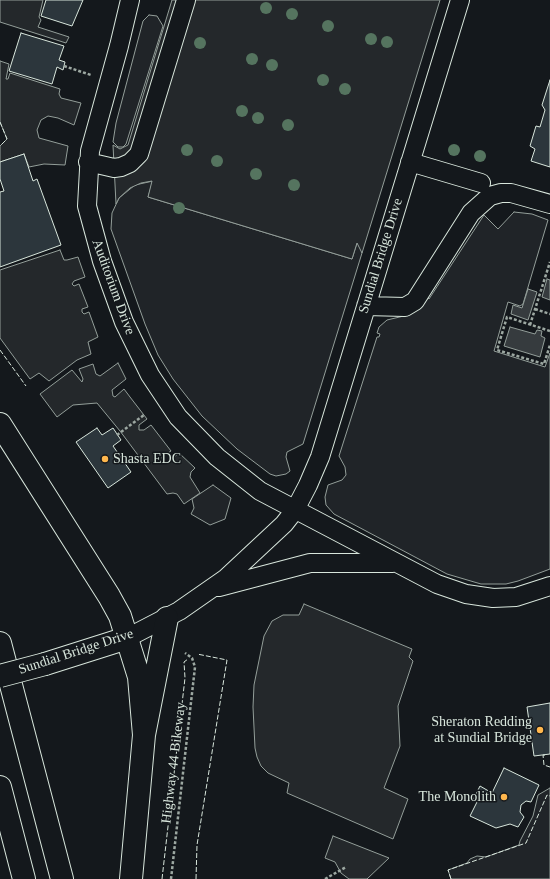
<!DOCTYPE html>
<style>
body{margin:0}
canvas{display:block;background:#14181c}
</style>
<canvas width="550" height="879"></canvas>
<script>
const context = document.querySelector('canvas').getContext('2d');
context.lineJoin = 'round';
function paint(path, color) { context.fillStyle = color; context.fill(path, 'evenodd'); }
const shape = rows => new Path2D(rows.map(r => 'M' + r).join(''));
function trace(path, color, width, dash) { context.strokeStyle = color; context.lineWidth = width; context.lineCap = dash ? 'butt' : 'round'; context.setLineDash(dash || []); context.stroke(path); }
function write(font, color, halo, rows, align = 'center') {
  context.font = font + ' Georgia,serif'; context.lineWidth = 3; context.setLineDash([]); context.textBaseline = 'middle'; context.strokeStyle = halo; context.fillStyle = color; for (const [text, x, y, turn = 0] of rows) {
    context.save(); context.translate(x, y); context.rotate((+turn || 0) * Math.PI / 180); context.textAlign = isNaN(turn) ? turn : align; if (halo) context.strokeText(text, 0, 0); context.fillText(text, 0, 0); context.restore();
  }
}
const green = shape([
 [149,15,157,16,163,26,126,144,123,147,118,147,113,142,116,123,143,21,149,15],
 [153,181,148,197,352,259,357,243,361,248,362,253,303,444,287,452,286,457,290,471,286,474,276,476,270,474,237,449,202,416,173,379,158,355,145,324,111,229,112,213,119,198,135,185,153,181],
 [514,212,532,214,548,220,523,304,520,306,508,302,494,351,545,367,550,353,550,569,518,581,506,584,481,584,447,574,334,514,326,505,325,497,328,485,342,480,346,475,345,467,339,456,377,337,379,337,380,334,377,333,379,327,387,320,408,315,422,306,428,298,429,299,484,215,498,229,514,212],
 [213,485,231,498,225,519,210,525,191,514,194,508,192,499,213,485],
 [550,788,550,879,451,879,448,870,467,863,470,859,477,856,486,857,519,845,520,841,533,816,538,795,550,788]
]);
const parking = shape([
 [0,0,43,0,39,17,41,20,38,27,69,37,66,43,0,22,0,0],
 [172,0,440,0,362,253,357,243,352,259,148,197,152,181,141,183,130,188,119,198,116,204,113,145,120,149,128,145,172,0],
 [0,61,9,64,6,79,8,79,10,73,60,89,59,94,61,98,81,103,74,125,58,118,48,116,41,120,37,130,39,138,68,146,65,165,44,164,29,167,24,154,0,162,0,146,7,139,0,122,0,61],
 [60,250,64,260,67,260,78,257,85,277,74,281,72,284,74,286,79,284,88,307,82,309,82,312,84,314,89,312,98,337,88,342,91,354,77,360,49,381,39,373,30,379,0,338,0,270,60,250],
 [118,363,126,379,112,390,113,396,115,397,124,389,130,397,147,419,139,425,139,430,144,430,151,425,171,451,162,457,163,462,167,463,179,453,195,468,191,472,190,477,200,493,184,504,177,494,173,493,167,494,120,431,97,403,73,405,57,417,40,394,72,370,82,382,83,379,79,369,93,364,96,374,100,376,118,363],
 [304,604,412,649,409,657,413,661,398,706,400,746,384,788,408,799,393,839,287,793,289,783,268,773,261,766,257,757,255,748,253,707,254,685,264,636,272,621,283,615,299,615,304,604],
 [333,836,389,858,367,879,349,879,341,873,335,862,325,858,333,836]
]);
const water = shape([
 [547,279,550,280,550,300,542,297,547,279],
 [528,289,537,292,528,320,511,314,513,305,522,308,528,289],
 [510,327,535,334,537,330,542,331,541,336,545,338,540,357,504,346,510,327]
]);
const building = shape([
 [46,0,83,0,72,26,41,16,46,0],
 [21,33,64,46,59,60,65,62,63,70,57,67,52,84,9,71,21,33],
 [550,80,550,167,531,161,535,149,530,146,536,126,540,127,545,110,542,105,550,80],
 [24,154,33,181,37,179,61,245,0,267,0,192,4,191,0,179,0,162,24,154],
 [97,428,102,435,113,428,121,440,113,446,131,472,108,488,76,442,97,428],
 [550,703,550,754,534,756,527,707,550,703],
 [504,768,539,785,531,802,526,801,521,805,520,812,524,817,518,827,510,824,496,828,470,816,477,802,473,800,480,786,492,793,504,768]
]);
const path = shape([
 [64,66,91,75],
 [535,309,550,314],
 [530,325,550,262],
 [550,331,507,317,497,350,544,364,550,345],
 [117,435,144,415],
 [171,879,195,667,192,658,185,653],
 [325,879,346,867]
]);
const minor = shape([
 [130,0,119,46,90,151,87,206,102,261,124,322,150,375,178,417,217,457,260,491,437,584,466,594,493,598,516,597,550,586],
 [88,162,114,168,121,167,130,163,139,154,186,0],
 [410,162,481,183],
 [366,306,405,307,415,301,471,213,490,196,501,193,511,193,550,204],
 [219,587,310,563,393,563],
 [127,638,179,611,225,579,284,524,295,510,308,485,320,457,460,0]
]);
const major = shape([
 [45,664,127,638]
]);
const highway = shape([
 [0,424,109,596,120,616,139,677,144,735],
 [0,643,62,879],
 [0,787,24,879],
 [131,879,144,735,167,618]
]);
const majorBridge = shape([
 [0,676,45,664]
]);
const fence = shape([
 [0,122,7,139,0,146],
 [0,350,26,386],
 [545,755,543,755,544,765,550,767],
 [162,879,185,678,184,662,188,659],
 [196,879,197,845,227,660,197,654],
 [451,879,448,870,526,843,547,795,550,796]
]);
const trees = [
 [266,8],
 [292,14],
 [328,26],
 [371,39],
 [387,42],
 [200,43],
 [252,59],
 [272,65],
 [323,80],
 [345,89],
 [242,111],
 [258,118],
 [288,125],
 [187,150],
 [454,150],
 [480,156],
 [217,161],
 [256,174],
 [294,185],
 [179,208]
];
const markers = [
 [105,459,4,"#ffb74d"],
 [540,730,4,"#ffb74d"],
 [504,797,4,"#ffb74d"]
];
const streetNames = [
 ["Sundial Bridge Drive",381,256,-73],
 ["Auditorium Drive",113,287,70],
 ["Sundial Bridge Drive",76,652,-18],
 ["Highway 44 Bikeway",174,763,-83]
];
const poiNames = [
 ["Shasta EDC",113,459,"left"],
 ["Sheraton Redding",532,722],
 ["at Sundial Bridge",532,738],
 ["The Monolith",496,797]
];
paint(green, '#202428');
trace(green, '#939e99', 1);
paint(parking, '#24282b');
trace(parking, '#939e99', 1);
paint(water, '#363b3e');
trace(water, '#939e99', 1);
paint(building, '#2c363c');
trace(building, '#d8e6dc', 1);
trace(minor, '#d8e6dc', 20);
trace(major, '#d8e6dc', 24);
trace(highway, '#d8e6dc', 24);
trace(path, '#9da8a2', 2.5, [3, 2]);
trace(minor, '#14181c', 18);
trace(major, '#14181c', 22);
trace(highway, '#14181c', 22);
trace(majorBridge, '#d8e6dc', 24, []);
trace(majorBridge, '#14181c', 22);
trace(fence, '#d8e6dc', 1, [5, 2]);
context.fillStyle = '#55745f';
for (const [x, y] of trees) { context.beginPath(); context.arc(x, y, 6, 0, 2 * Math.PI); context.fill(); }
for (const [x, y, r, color] of markers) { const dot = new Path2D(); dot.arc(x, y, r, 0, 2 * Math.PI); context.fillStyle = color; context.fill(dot); trace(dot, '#14181c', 1.5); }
write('14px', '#d8e6dc', '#14181c', streetNames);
write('14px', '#d8e6dc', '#14181c', poiNames, 'right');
</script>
